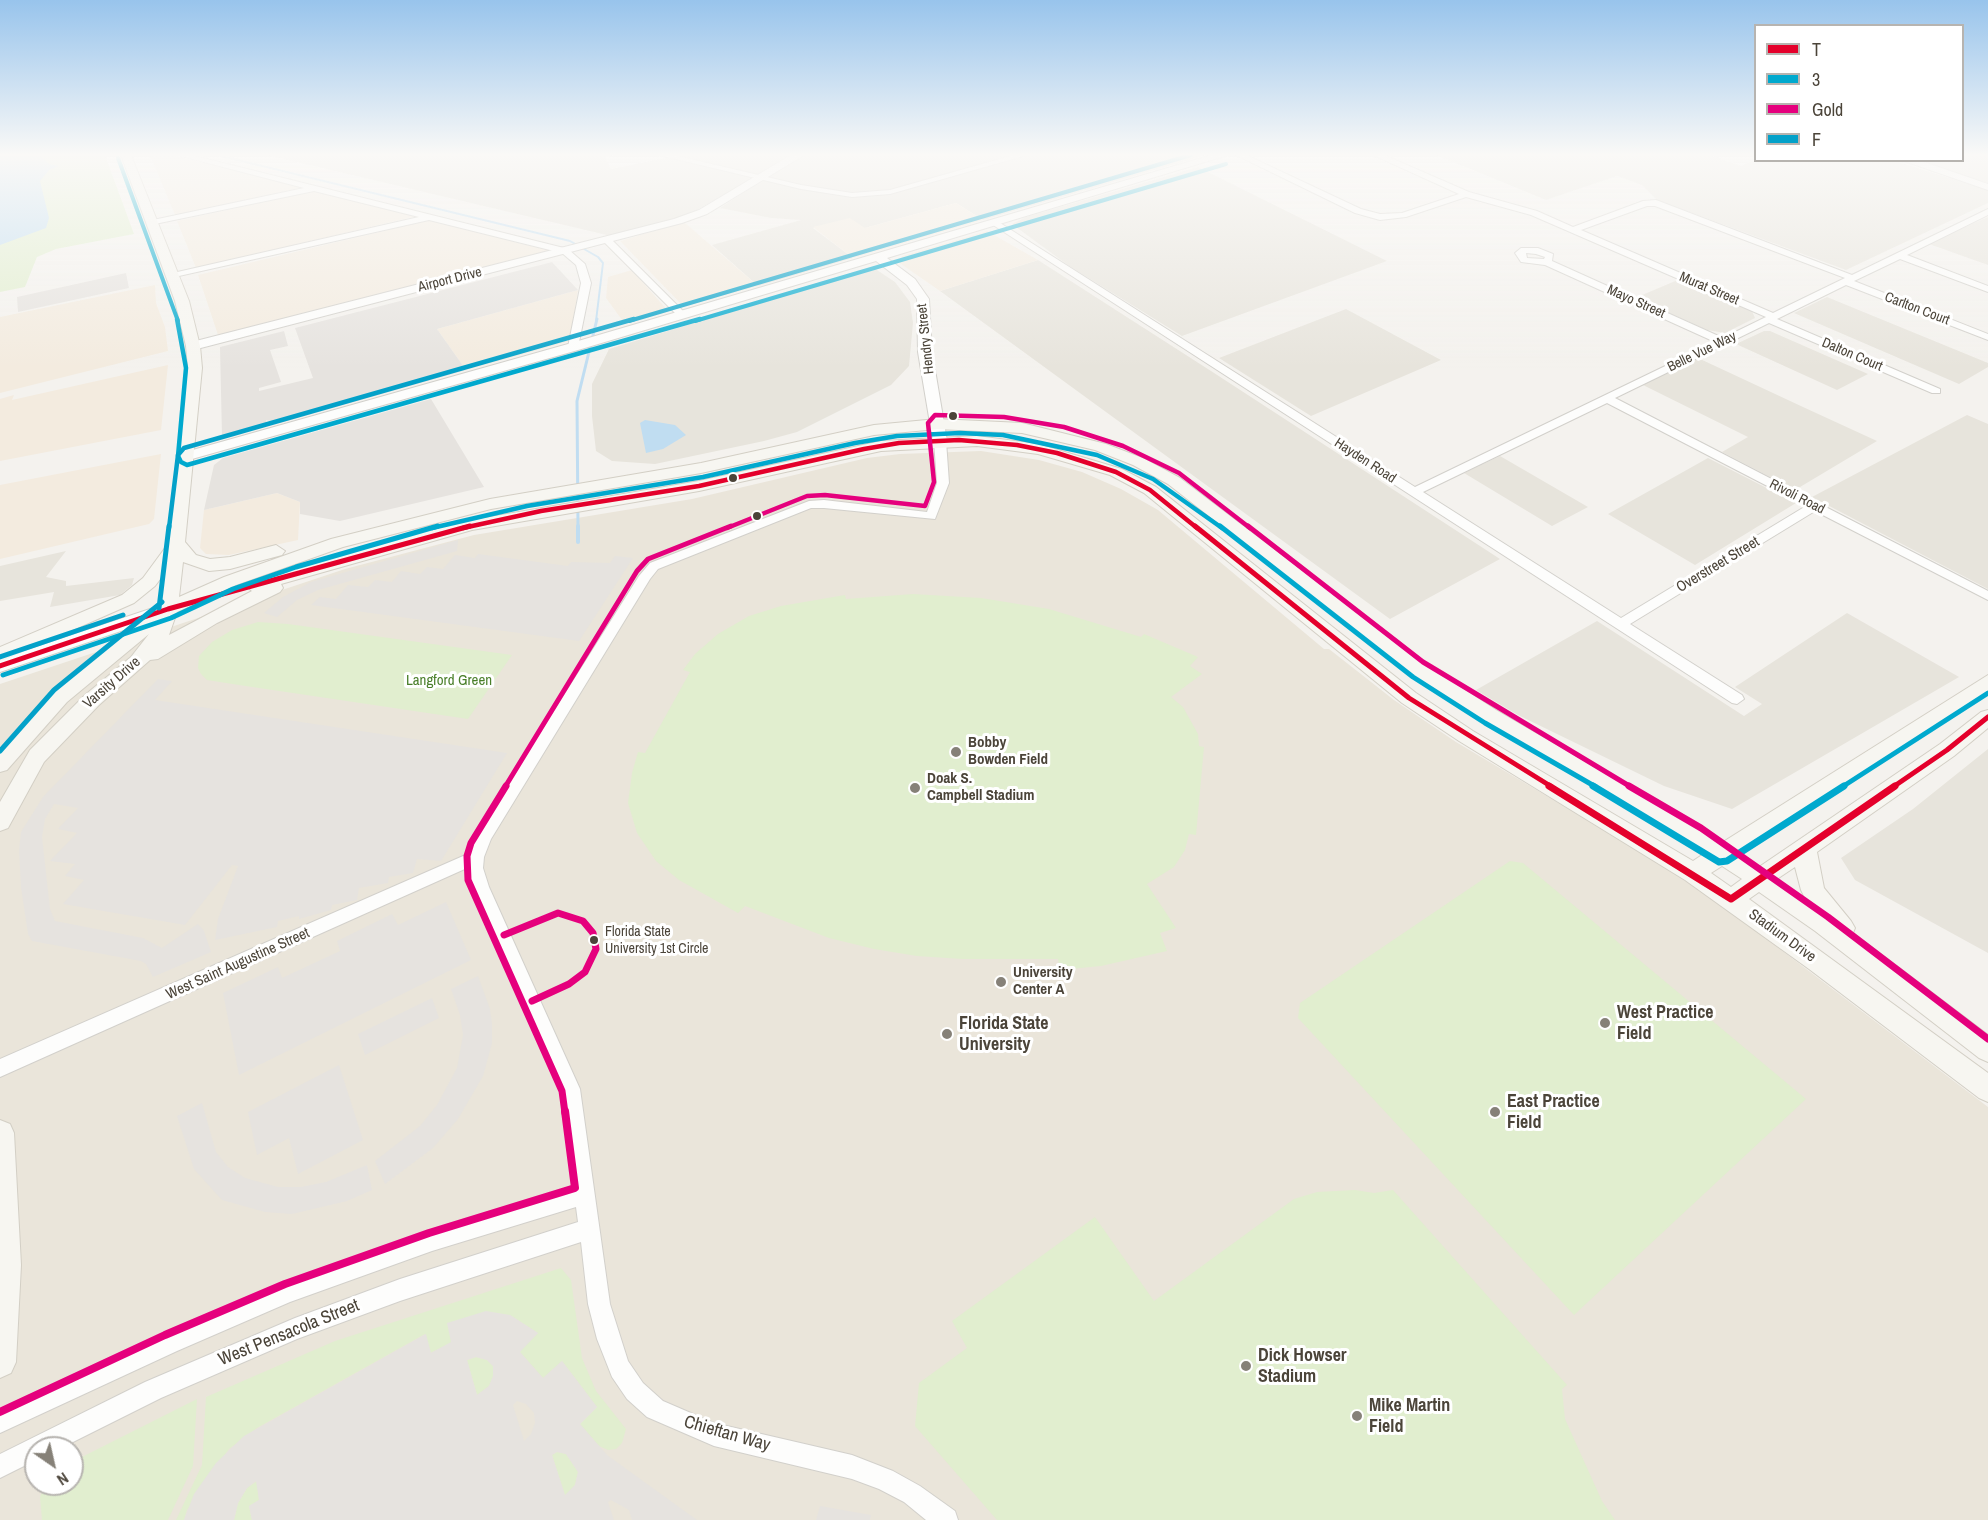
<!DOCTYPE html>
<style>
body{margin:0}
#map{position:relative;width:1988px;height:1520px;overflow:hidden;background:#f4f2ee;font-family:"Archivo Narrow",sans-serif}
canvas{display:block}
.legend{position:absolute;left:1754px;top:24px;width:210px;height:138px;box-sizing:border-box;background:#fff;border:2px solid #b7b4b0;margin:0;padding:8px 10px;list-style:none;font-size:18px;color:#4b4439}
.legend li{display:flex;align-items:center;gap:12px;height:30px}
.legend b{width:30px;border:2px solid #b7b4b0}
.north{position:absolute;left:24px;top:1436px;width:60px;height:60px;box-sizing:border-box;background:#fff;border:2px solid #b7b4b0;border-radius:50%;rotate:146deg;font-size:16px;font-weight:700;line-height:24px;text-align:center;color:#4b4439}
.north::after{content:'';display:block;margin:auto;width:21px;height:27px;background:#868178;clip-path:polygon(50% 0,100% 100%,50% 72%,0 100%)}
</style>
<div id="map">
<canvas width="1988" height="1520"></canvas>
<ul class="legend">
<li><b style="height:8px;background:#e4002b"></b>T</li>
<li><b style="height:8px;background:#00a9ce"></b>3</li>
<li><b style="height:8px;background:#e5007d"></b>Gold</li>
<li><b style="height:8px;background:#03a1c9"></b>F</li>
</ul>
<div class="north">N</div>
</div>
<script>
const context = document.querySelector('canvas').getContext('2d');
context.lineJoin = 'round';
function paint(path, color) { context.fillStyle = color; context.fill(path, 'evenodd'); }
const shape = rows => new Path2D(rows.map(r => 'M' + r).join(''));
function trace(path, color, width, dash) { context.strokeStyle = color; context.lineWidth = width; context.lineCap = dash ? 'butt' : 'round'; context.setLineDash(dash || []); context.stroke(path); }
function write(font, color, halo, rows, align = 'center') {
  context.font = font + ' "Archivo Narrow",sans-serif'; context.lineWidth = 6; context.setLineDash([]); context.textBaseline = 'middle'; context.strokeStyle = halo; context.fillStyle = color; for (const [text, x, y, turn = 0] of rows) {
    context.save(); context.translate(x, y); context.rotate((+turn || 0) * Math.PI / 180); context.textAlign = isNaN(turn) ? turn : align; if (halo) context.strokeText(text, 0, 0); context.fillText(text, 0, 0); context.restore();
  }
}
const residential = shape([
 [267,155,615,155,605,157,611,169,680,155,794,155,697,210,676,218,611,236],
 [809,155,1206,155,983,220,956,203,865,228,813,228,853,258,758,286,712,245,801,220,771,218,720,208,793,160],
 [1436,155,1710,155,1741,166,1755,160,1895,161,1988,190,1988,203,1846,270,1657,200,1642,185,1617,176,1546,200],
 [1963,155,1988,155,1988,183,1917,161,1962,160],
 [1198,167,1387,261,1182,336,1069,266,1012,224,1026,217],
 [1988,217,1988,265,1929,244,1965,227],
 [1038,260,1211,371,1500,559,1390,619,940,291],
 [874,268,895,282,910,302,913,323,909,366,891,385,797,432,764,441,655,464,612,461,596,451,592,416,592,384,609,349],
 [1680,279,1751,309,1755,318,1725,333,1707,330,1635,298],
 [1827,297,1988,363,1988,367,1959,384,1794,313],
 [1346,309,1441,360,1311,416,1219,358],
 [1764,331,1770,331,1868,374,1837,390,1736,344],
 [1698,358,1803,407,1877,441,1795,490,1722,452,1748,437,1643,385],
 [1967,415,1988,424,1988,589,1812,497],
 [1500,456,1588,507,1552,526,1464,473],
 [1708,458,1796,503,1695,565,1608,514],
 [66,551,46,577,66,581,66,586,134,578,132,585,120,595,50,607,54,592,0,601,0,566],
 [1847,613,1959,677,1732,809,1664,786,1518,715,1476,690,1597,621,1744,716,1762,704,1735,687],
 [1988,749,1988,953,1855,880,1841,858,1913,809]
]);
const commercial = shape([
 [150,155,171,155,305,187,175,215],
 [314,191,417,216,196,268,177,221],
 [956,203,983,220,853,258,813,227,850,218,865,228],
 [430,220,550,251,218,335,198,275],
 [684,222,758,286,684,307,620,241],
 [987,231,1038,260,940,291,898,262,902,256],
 [632,270,668,311,668,312,625,324,606,298,608,277],
 [155,285,156,303,165,327,168,351,0,393,0,317],
 [578,290,570,341,466,370,437,329],
 [168,365,161,430,0,461,0,399,14,395,12,400],
 [161,454,154,519,149,524,0,559,0,485],
 [277,493,300,502,298,540,229,555,206,554,200,548,204,510]
]);
const education = shape([
 [981,451,1039,460,1082,472,1121,489,1158,510,1324,649,1329,649,1394,700,1456,742,1641,852,1722,905,1988,1107,1988,1520,0,1520,0,684,345,569,474,535,692,499,867,458,900,454],
 [36,1448,72,1448,72,1484,36,1484]
]);
const green = shape([
 [0,155,105,155,134,234,56,249,37,257,25,287,0,292],
 [913,594,981,598,1049,609,1141,637,1144,634,1198,657,1190,666,1202,674,1171,697,1183,707,1198,734,1199,746,1204,747,1196,835,1189,834,1185,850,1174,867,1147,884,1176,928,1160,933,1167,951,1101,966,1060,970,1058,959,962,959,917,956,874,949,829,938,745,906,738,913,679,880,656,861,637,833,628,803,632,773,638,752,645,753,690,672,683,670,695,654,718,634,749,616,781,606,845,595,846,599],
 [258,622,288,624,512,655,468,719,239,685,207,680,201,674,198,668,199,656,212,642,232,630],
 [1510,861,1523,863,1806,1099,1574,1315,1298,1018,1300,1003],
 [1355,1190,1374,1193,1393,1190,1567,1385,1562,1389,1565,1419,1602,1501,1615,1520,997,1520,915,1426,919,1383,967,1348,952,1321,1095,1217,1154,1301,1294,1199,1317,1192],
 [561,1268,571,1280,582,1358,596,1391,626,1429,622,1443,616,1449,608,1450,599,1446,580,1424,597,1407,562,1361,543,1378,519,1351,538,1333,510,1315,430,1353,425,1334,257,1428,229,1449,187,1510,184,1520,176,1520,202,1465,206,1397,335,1341],
 [476,1357,487,1360,493,1366,493,1377,489,1386,477,1395,467,1360],
 [197,1399,193,1466,168,1520,42,1520,40,1497,46,1484,72,1484,72,1462],
 [557,1452,566,1454,578,1472,575,1485,565,1496,552,1455],
 [257,1481,259,1500,249,1506,252,1520,234,1520,238,1503,247,1488]
]);
const parking = shape([
 [552,262,578,290,437,329,466,370,280,423,266,420,267,425,222,436,220,347,284,331,288,346,270,350,281,382,259,388,259,391,313,378,295,328],
 [126,273,129,288,18,312,17,297],
 [431,399,484,487,340,521,300,514,300,502,277,493,204,510,214,465,223,458],
 [458,540,457,551,318,590,297,600,277,617,264,613,283,597,311,582],
 [478,554,568,566,571,562,610,563,615,556,633,558,579,641,311,605,320,597,336,599,348,585,368,587,375,580,392,582,401,571,420,574,427,567,443,569,455,555,475,558],
 [158,679,172,681,155,700,507,753,441,861,417,859,413,873,389,877,388,883,359,888,357,900,332,905,331,910,299,919,299,916,278,921,277,927,215,940,218,919,238,866,232,865,185,925,63,904,84,880,65,876,75,864,50,861,77,833,58,829,78,808,54,804,45,819,42,837,50,909,55,921,143,938,162,948,198,924,204,931,211,952,153,977,146,964,141,961,32,941,28,934,21,887,19,850,21,832,43,797],
 [446,902,471,960,239,1075,223,993,278,967,282,978,340,951,337,941,392,914,398,925],
 [478,976,490,1009,492,1024,492,1043,483,1076,458,1119,433,1148,385,1184,375,1161,420,1126,437,1105,457,1068,463,1035,460,1015,451,989],
 [432,998,439,1018,365,1055,358,1034],
 [339,1065,363,1140,298,1174,289,1138,257,1155,248,1112],
 [202,1103,216,1152,228,1167,245,1178,278,1187,301,1187,326,1182,367,1165,372,1190,347,1201,292,1214,265,1212,222,1200,194,1169,177,1116],
 [486,1311,510,1315,538,1333,520,1352,543,1378,562,1361,597,1407,580,1424,607,1455,697,1520,632,1520,629,1510,611,1500,608,1502,614,1520,252,1520,249,1506,259,1500,256,1481,247,1488,238,1503,234,1520,184,1520,194,1494,216,1463,244,1436,426,1334,431,1353,451,1342,447,1323],
 [476,1357,487,1360,493,1366,493,1376,489,1386,477,1395,467,1360],
 [517,1401,526,1404,534,1413,535,1423,531,1434,524,1441,513,1405],
 [557,1452,566,1454,578,1472,575,1485,565,1495,552,1455],
 [820,1506,871,1515,870,1520,816,1520]
]);
const water = shape([
 [0,155,39,155,49,164,59,166,49,170,40,181,49,218,46,228,0,245],
 [645,420,675,425,686,435,663,449,646,453,640,423]
]);
const streamFar2 = shape([
 [217,155,570,241,598,257,603,263,596,321]
]);
const streamFar1 = shape([
 [578,528,577,401,597,319]
]);
const stream = shape([
 [578,526,578,542]
]);
const minor = shape([
 [177,155,191,155,568,249,585,264,591,283,578,347,573,350,568,347,581,283,576,265,562,253,429,220,170,278,168,276,173,273,419,217,314,191,150,225,150,221,153,220,304,188,177,155],
 [659,155,673,155,801,185,852,193,890,190,1014,155,1027,155,890,194,852,197,801,189,659,155],
 [1236,155,1246,155,1361,209,1380,214,1402,213,1459,194,1373,155,1384,155,1469,192,1537,211,1573,227,1643,201,1656,200,1852,275,1988,209,1988,215,1907,255,1988,286,1988,292,1900,259,1854,281,1988,334,1988,340,1846,285,1777,319,1940,389,1940,393,1932,393,1769,323,1615,398,1988,591,1988,600,1815,511,1630,624,1742,695,1744,699,1737,704,1732,703,990,223,997,221,1415,487,1715,342,1545,265,1521,262,1515,253,1521,248,1538,248,1553,254,1552,261,1723,338,1766,317,1531,215,1466,197,1406,217,1380,220,1355,213,1236,155],
 [1647,206,1655,206,1845,278,1773,313,1581,230,1647,206],
 [1526,253,1536,254,1545,257,1544,259,1527,258,1526,253],
 [1607,403,1806,506,1621,618,1423,492,1607,403],
 [604,238,610,238,685,313,685,317,679,317,604,242,604,238],
 [940,438,946,441,949,483,935,519,824,508,811,508,658,569,650,579,491,839,484,857,483,868,489,887,580,1089,610,1304,628,1361,643,1383,663,1401,714,1423,852,1455,893,1471,920,1486,955,1511,958,1520,926,1520,904,1502,879,1489,852,1479,714,1446,647,1417,627,1399,612,1377,597,1339,588,1304,581,1242,400,1301,297,1339,161,1398,61,1448,36,1448,36,1460,0,1478,0,1454,145,1382,295,1318,400,1279,578,1222,576,1207,432,1251,290,1302,177,1351,0,1433,0,1410,161,1335,288,1281,432,1231,574,1187,562,1089,473,887,467,868,0,1077,0,1059,470,853,478,832,639,576,650,563,809,501,824,500,927,512,937,483,934,441,940,438]
]);
const tertiary = shape([
 [791,155,804,155,707,214,682,223,193,350,186,346,188,343,674,219,699,210,791,155],
 [1212,155,1228,155,887,258,915,279,929,299,932,352,947,441,945,444,935,444,933,441,918,352,917,299,907,285,876,261,578,350,192,459,182,459,180,456,182,453,568,344,1212,155],
 [1901,160,1918,160,1988,184,1988,190,1901,160],
 [168,603,177,609,174,613,0,672,0,659,168,603]
]);
const secondary = shape([
 [121,155,131,155,189,301,200,346,202,368,185,542,196,555,210,559,230,557,276,545,285,551,282,555,230,569,209,571,183,562,179,597,224,577,331,539,490,499,701,463,874,425,937,419,1022,423,1106,444,1145,459,1180,478,1425,664,1496,710,1723,842,1988,675,1988,691,1740,854,1759,867,1940,744,1981,712,1988,710,1988,728,1954,756,1817,852,1824,888,1851,921,1855,928,1853,933,1988,1035,1988,1062,1979,1058,1815,931,1759,892,1749,899,1988,1073,1988,1102,1979,1098,1809,969,1685,880,1459,741,1402,703,1144,493,1110,475,1038,454,977,446,881,451,699,491,472,530,281,584,283,588,280,592,217,623,158,659,150,660,99,705,44,762,8,828,0,831,0,802,30,750,85,695,131,657,149,634,67,702,7,770,0,772,0,750,53,692,159,606,164,574,155,586,134,603,0,662,0,647,122,595,143,578,168,544,188,368,186,346,175,301,121,155],
 [937,429,1022,433,1095,450,1133,465,1168,484,1411,674,1482,720,1705,853,1693,861,1473,731,1416,693,1156,487,1122,469,1038,444,977,436,881,441,699,481,472,520,390,540,249,582,246,586,252,591,169,635,177,612,236,585,343,547,491,509,701,473,874,435,937,429],
 [1722,866,1742,879,1731,887,1711,873,1722,866],
 [1795,867,1801,890,1806,900,1777,879,1795,867],
 [0,1120,10,1124,14,1133,21,1265,16,1362,11,1373,0,1378,0,1120]
]);
const bus1Far2 = shape([
 [463,528,541,511,699,486,864,449,899,443,959,440,1017,445,1057,453,1116,472,1150,490,1197,528]
]);
const bus1Far1 = shape([
 [1195,526,1409,698,1552,787],
 [0,666,168,609,470,526],
 [1893,787,1947,750,1988,717]
]);
const bus1 = shape([
 [1549,786,1731,899,1895,786]
]);
const bus2Far3 = shape([
 [118,158,178,321],
 [695,321,1226,164]
]);
const bus2Far2 = shape([
 [177,319,186,368,178,456,181,462,187,465,700,319],
 [432,528,527,506,703,477,855,443,897,436,960,433,1003,435,1097,455,1153,479,1222,528]
]);
const bus2Far1 = shape([
 [1220,526,1413,677,1485,723,1596,787],
 [3,675,171,618,233,589,296,567,438,526],
 [1842,787,1988,693]
]);
const bus2 = shape([
 [1593,786,1719,862,1727,861,1844,786]
]);
const bus3Far3 = shape([
 [727,528,807,496,825,495,925,506,934,482,928,423,935,415,1004,417,1064,427,1123,446,1179,473,1250,528]
]);
const bus3Far2 = shape([
 [1248,526,1423,662,1631,787],
 [505,787,637,571,648,559,731,526]
]);
const bus3Far1 = shape([
 [506,786,471,843,467,856,468,880,562,1091,565,1113],
 [1629,786,1701,828,1828,917,1988,1039],
 [504,935,558,913,583,921,593,933,596,949,585,972,569,984,532,1001]
]);
const bus3 = shape([
 [0,1412,165,1335,285,1284,429,1233,575,1188,565,1111]
]);
const bus4Far2 = shape([
 [629,321,1191,155]
]);
const bus4Far1 = shape([
 [169,528,178,455,184,448,634,319]
]);
const bus4 = shape([
 [159,608,169,526],
 [0,657,123,615],
 [0,751,54,690,162,602]
]);
const markers = [
 [953,416,5,"#4b4439"],
 [733,478,5,"#4b4439"],
 [757,516,5,"#4b4439"],
 [956,752,6,"#868178"],
 [915,788,6,"#868178"],
 [594,940,5,"#4b4439"],
 [1001,982,6,"#868178"],
 [1605,1023,6,"#868178"],
 [947,1034,6,"#868178"],
 [1495,1112,6,"#868178"],
 [1246,1366,6,"#868178"],
 [1357,1416,6,"#868178"]
];
const farStreetnames = [
 ["Airport Drive",450,280,-14],
 ["Murat Street",1709,289,23],
 ["Mayo Street",1636,302,24],
 ["Carlton Court",1917,309,21],
 ["Hendry Street",926,339,-96],
 ["Belle Vue Way",1702,352,-26],
 ["Dalton Court",1852,355,23],
 ["Hayden Road",1365,461,33],
 ["Rivoli Road",1797,497,27]
];
const busNames = [
 ["Florida State",605,932],
 ["University 1st Circle",605,949]
];
const streetNames = [
 ["Overstreet Street",1718,565,-31],
 ["Varsity Drive",112,683,-41],
 ["Stadium Drive",1782,936,36],
 ["West Saint Augustine Street",238,964,-24]
];
const parkNames = [
 ["Langford Green",449,681]
];
const poiNames = [
 ["Bobby",968,743],
 ["Bowden Field",968,760],
 ["Doak S.",927,779],
 ["Campbell Stadium",927,796],
 ["University",1013,973],
 ["Center A",1013,990]
];
const nearPoinames = [
 ["West Practice",1617,1013],
 ["Field",1617,1034],
 ["Florida State",959,1024],
 ["University",959,1045],
 ["East Practice",1507,1102],
 ["Field",1507,1123],
 ["Dick Howser",1258,1356],
 ["Stadium",1258,1377],
 ["Mike Martin",1369,1406],
 ["Field",1369,1427]
];
const nearStreetnames = [
 ["West Pensacola Street",289,1333,-22],
 ["Chieftan Way",727,1434,16]
];
paint(residential, '#e7e4dc');
paint(commercial, '#f3ebdf');
paint(education, '#eae5da');
paint(green, '#e1eecf');
paint(parking, '#e6e3df');
paint(water, '#c0ddf1');
trace(streamFar2, '#c0ddf1', 2);
trace(streamFar1, '#c0ddf1', 3);
trace(stream, '#c0ddf1', 4);
trace(minor, '#d2d0cb', 2);
trace(tertiary, '#d2d0cb', 2);
trace(secondary, '#d3cfc5', 2);
paint(minor, '#fdfdfc');
paint(tertiary, '#fdfdfc');
paint(secondary, '#f7f6f1');
trace(bus1Far2, '#e4002b', 4.5);
trace(bus1Far1, '#e4002b', 5);
trace(bus1, '#e4002b', 7);
trace(bus2Far3, '#00a9ce', 4);
trace(bus2Far2, '#00a9ce', 4.5);
trace(bus2Far1, '#00a9ce', 5);
trace(bus2, '#00a9ce', 7);
trace(bus3Far3, '#e5007d', 4.5);
trace(bus3Far2, '#e5007d', 5);
trace(bus3Far1, '#e5007d', 7);
trace(bus3, '#e5007d', 8);
trace(bus4Far2, '#03a1c9', 4);
trace(bus4Far1, '#03a1c9', 4.5);
trace(bus4, '#03a1c9', 5);
const sky = context.createLinearGradient(0, 0, 0, 368);
sky.addColorStop(0, '#98c4ec');
sky.addColorStop(0.42, '#faf9f7');
sky.addColorStop(1, '#faf9f700');
context.fillStyle = sky;
context.fillRect(0, 0, 1988, 368);
for (const [x, y, r, color] of markers) { const dot = new Path2D(); dot.arc(x, y, r, 0, 2 * Math.PI); context.fillStyle = color; context.fill(dot); trace(dot, '#fff', 2); }
write('14px', '#4b4439', '#fff', farStreetnames);
write('14px', '#4b4439', '#fff', busNames, 'left');
write('15px', '#4b4439', '#fff', streetNames);
write('15px', '#4a7f2a', '#fff', parkNames);
write('bold 15px', '#4b4439', '#fff', poiNames, 'left');
write('bold 18px', '#4b4439', '#fff', nearPoinames, 'left');
write('18px', '#4b4439', '#fff', nearStreetnames);
</script>
